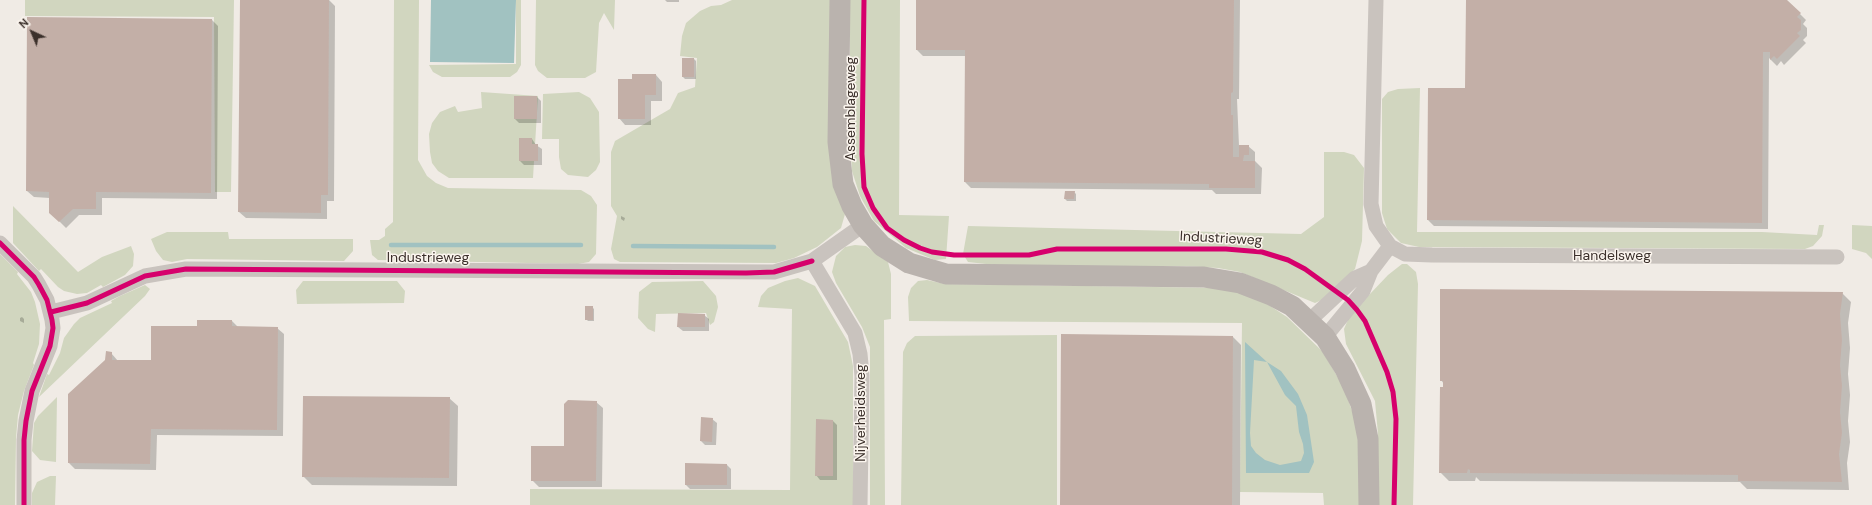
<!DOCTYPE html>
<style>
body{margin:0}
#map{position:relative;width:1872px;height:505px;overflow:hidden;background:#f0ebe5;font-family:"DM Sans",sans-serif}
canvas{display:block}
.north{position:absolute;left:12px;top:12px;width:40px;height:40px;-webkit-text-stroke:3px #fbf5ee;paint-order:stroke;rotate:316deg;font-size:11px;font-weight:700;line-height:16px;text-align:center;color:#3b302b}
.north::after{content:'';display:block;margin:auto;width:14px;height:18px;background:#3b302b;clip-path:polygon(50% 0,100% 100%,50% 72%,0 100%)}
</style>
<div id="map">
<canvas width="1872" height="505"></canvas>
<div class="north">N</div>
</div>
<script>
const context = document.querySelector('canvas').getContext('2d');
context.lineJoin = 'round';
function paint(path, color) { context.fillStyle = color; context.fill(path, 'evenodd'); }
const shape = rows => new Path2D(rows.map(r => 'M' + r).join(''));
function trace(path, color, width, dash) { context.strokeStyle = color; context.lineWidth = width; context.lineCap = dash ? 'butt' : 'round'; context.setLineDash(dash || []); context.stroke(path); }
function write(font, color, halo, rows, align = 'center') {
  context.font = font + ' "DM Sans",sans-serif'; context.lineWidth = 3; context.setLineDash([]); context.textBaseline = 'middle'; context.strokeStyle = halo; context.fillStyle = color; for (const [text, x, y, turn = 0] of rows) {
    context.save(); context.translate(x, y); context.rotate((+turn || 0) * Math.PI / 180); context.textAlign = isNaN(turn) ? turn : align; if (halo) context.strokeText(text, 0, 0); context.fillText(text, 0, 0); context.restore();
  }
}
const green = shape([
 [25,0,234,0,231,192,215,192,214,17,25,16],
 [394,0,419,0,418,160,427,176,436,183,448,188,581,190,591,196,597,205,596,254,589,262,578,264,378,260,372,255,370,240,379,240,385,236,385,229,393,222],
 [516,0,521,0,521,65,517,72,510,77,442,77,433,72,429,65,516,64],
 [536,0,615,0,614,30,604,13,599,23,596,72,585,78,547,78,538,71,535,65],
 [732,0,832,0,841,204,845,214,841,228,817,247,794,258,776,263,620,262,614,259,611,249,617,216,611,206,611,152,615,141,670,109,678,93,695,87,697,58,680,56,682,36,686,23,700,11,711,6,721,5],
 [850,0,900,0,899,215,949,216,946,259,935,260,906,248,874,221,860,196,852,171,850,141],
 [1420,88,1417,232,1762,232,1817,235,1819,225,1824,225,1822,236,1813,246,1805,249,1419,247,1401,243,1387,229,1382,213,1382,99,1388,92,1398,89],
 [481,92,538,96,533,178,449,178,438,171,432,163,430,152,429,134,432,123,440,112,455,106,458,112,482,108],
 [579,92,590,98,599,112,600,162,596,170,588,177,568,175,561,169,559,157,559,139,542,139,543,94],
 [1324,152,1344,152,1354,155,1364,168,1362,241,1355,269,1328,297,1315,303,1240,272,1218,268,1186,266,1004,266,968,262,963,254,968,226,1301,234,1324,217],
 [13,206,78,272,102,257,131,246,134,254,133,266,125,275,103,287,101,285,87,293,77,294,64,291,58,287,41,269,39,271,13,243],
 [1852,225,1872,226,1872,259,1866,253,1852,249],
 [167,232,228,232,229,239,353,239,353,251,344,261,187,259,172,262,163,260,156,251,151,239],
 [855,245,866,246,888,262,891,274,891,319,884,320,885,505,870,505,870,347,862,327,836,283,832,272,836,256,845,247],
 [0,254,18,272,17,274,31,292,35,302,40,324,39,344,33,363,34,365,24,391,18,415,16,438,15,505,0,505],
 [1402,264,1407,264,1416,272,1418,284,1413,505,1378,505,1378,434,1375,401,1346,344,1344,329,1350,315,1388,275],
 [798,278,815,286,848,342,853,366,853,505,530,505,530,489,790,490,792,309,758,307,761,296,768,288,785,281],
 [927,280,945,284,1226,288,1258,298,1287,317,1323,352,1344,388,1357,425,1362,489,1359,505,1324,505,1323,493,1240,492,1242,323,909,321,908,297,911,288,918,281],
 [303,281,397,281,405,291,404,303,297,304,296,290],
 [703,281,716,296,718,307,714,322,710,325,706,313,656,314,655,332,648,329,638,318,639,292,652,282],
 [145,285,150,289,145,296,39,397,47,374,49,375,60,353,64,338,74,324,80,318,112,303,111,301,120,296],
 [1057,335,1057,505,901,505,903,352,907,343,915,336],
 [57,397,56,462,40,460,32,451,34,423,38,416],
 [50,476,56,476,55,505,32,505,32,493,37,482]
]);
const water = shape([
 [431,0,516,0,514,63,430,62],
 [1245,342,1267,362,1281,371,1298,394,1307,415,1314,462,1309,473,1246,473],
 [1254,360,1267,362,1285,395,1296,406,1299,432,1303,444,1304,453,1301,461,1280,465,1265,460,1256,453,1251,446,1250,433]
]);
const shadow = shape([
 [241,0,329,0,335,6,334,201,327,201,327,219,246,218,239,212],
 [665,0,679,0,679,2,667,2],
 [917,0,1240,0,1239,99,1237,99,1239,146,1248,146,1255,152,1255,161,1262,168,1261,194,1216,194,1212,190,971,188,965,182,966,56,923,56,917,50],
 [1467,0,1786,0,1806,20,1803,24,1807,28,1807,36,1803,40,1806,43,1784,65,1781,61,1777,66,1769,58,1768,229,1434,226,1428,220,1466,89],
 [212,20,218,26,217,199,102,198,102,215,79,215,66,228,50,212,50,198,34,197,27,191],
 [694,59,696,61,696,79,685,79,683,77],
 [656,75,662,82,662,101,651,101,651,125,625,125,619,118,633,80],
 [537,97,541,101,541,123,519,123,515,119],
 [532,139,536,145,542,149,542,165,524,165,520,161],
 [1074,192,1076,194,1076,201,1067,201,1065,199],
 [621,216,625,218,624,221,621,219],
 [1842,293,1851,302,1848,323,1850,348,1848,374,1850,395,1848,421,1850,442,1847,463,1849,490,1747,489,1740,482,1480,481,1476,477,1475,481,1449,481,1440,472,1444,388,1444,384,1441,380],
 [592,307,594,309,594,321,588,321,586,319],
 [704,315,709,319,709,331,683,331,678,327],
 [22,317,24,319,24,323,20,321,20,318],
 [232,321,238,327,277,328,284,334,283,436,157,435,156,470,75,469,69,463,106,360,111,353,118,361,152,361,198,327],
 [1233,337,1241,345,1240,505,1061,505],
 [449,398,458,406,457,486,312,485,303,476],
 [596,402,603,408,602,487,539,487,532,480,565,447],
 [712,419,717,423,716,445,705,445,701,441],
 [833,421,837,425,837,480,820,480,816,475],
 [686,464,727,465,731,469,731,489,690,489,686,485]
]);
const stream = shape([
 [391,245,581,245],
 [633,246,774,247]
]);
const building = shape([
 [240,0,329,0,328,195,321,195,321,213,238,212],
 [916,0,1234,0,1233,92,1231,93,1231,115,1233,115,1233,157,1239,157,1239,145,1249,145,1249,155,1244,155,1243,161,1255,161,1255,188,1209,188,1209,184,964,182,965,50,916,50],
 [1466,0,1787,0,1801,13,1797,17,1801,20,1801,30,1797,33,1800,36,1777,59,1774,56,1770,60,1770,52,1763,52,1762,223,1427,220,1428,88,1465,88],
 [27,17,212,19,211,193,96,192,96,209,73,209,59,222,49,213,49,192,26,191],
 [682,58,694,58,694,77,682,77],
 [632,74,656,74,656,95,645,95,645,119,618,119,618,79,632,79],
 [514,96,537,96,537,119,514,119],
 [519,138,532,138,532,144,538,144,538,161,519,161],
 [1065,191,1075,191,1074,199,1064,199],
 [1440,289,1843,292,1840,314,1842,340,1840,365,1842,386,1840,412,1842,433,1839,454,1842,482,1738,481,1738,475,1470,473,1470,470,1468,469,1467,473,1439,473,1440,387,1443,387,1443,381,1440,381],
 [585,306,593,306,593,320,585,320],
 [678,313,705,314,705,327,677,327],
 [197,320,232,320,232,326,278,327,277,430,151,429,150,464,68,463,68,394,105,360,106,351,112,352,112,360,151,360,151,326,197,326],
 [1061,334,1233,336,1232,505,1060,505],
 [303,396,450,397,449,478,302,477],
 [568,400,597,401,596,481,531,481,531,446,564,446,564,404],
 [701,417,713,418,712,442,700,441],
 [816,419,833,420,833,476,815,476],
 [685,463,727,464,727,485,685,485]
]);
const street = shape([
 [1376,0,1371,204,1376,226,1390,246,1405,254,1432,255,1837,257],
 [0,243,34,277,39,285,47,300,52,320,53,328,50,346,32,391,26,421,24,440,24,505],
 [812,261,855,333,860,354,862,376,860,505],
 [51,312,87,303,145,276,186,269,774,272,812,261,863,225],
 [1309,321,1355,278,1371,271],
 [1325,337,1363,291,1371,271,1390,246]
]);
const secondary = shape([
 [840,0,838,142,843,184,852,206,863,225,882,246,909,263,946,274,1204,277,1240,283,1271,295,1292,306,1325,337,1345,369,1361,404,1368,439,1369,505]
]);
const cycleway = shape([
 [864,0,862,154,864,187,873,208,887,228,904,240,920,248,932,252,954,255,1029,255,1057,249,1226,249,1262,252,1288,260,1305,269,1348,300,1357,310,1365,321,1387,372,1393,392,1396,419,1394,505],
 [0,243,34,277,39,285,47,300,52,320,53,328,50,346,32,391,26,421,24,440,24,505],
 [51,312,87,303,145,276,186,269,746,273,774,272,812,261]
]);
const streetNames = [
 ["Assemblageweg",851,109,-90],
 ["Industrieweg",1221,239,3],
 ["Handelsweg",1612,256],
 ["Industrieweg",428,258],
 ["Nijverheidsweg",861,413,-90]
];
paint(green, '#d1d6bf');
paint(water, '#a1c2c1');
paint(shadow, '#0003');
trace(stream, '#a1c2c1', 4.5);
paint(building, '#c3afa7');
trace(street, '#c9c3be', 15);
trace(secondary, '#bab3ae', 21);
trace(cycleway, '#d6006c', 5);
write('14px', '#3b302b', '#fbf5ee', streetNames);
</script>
